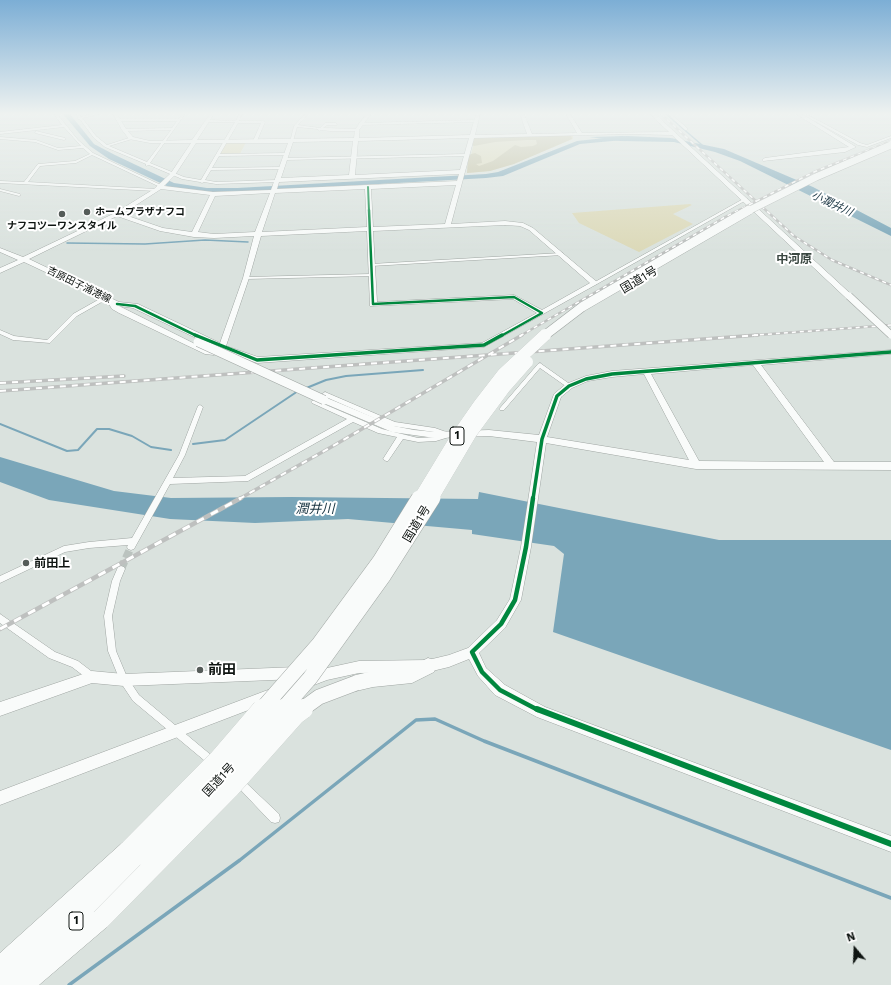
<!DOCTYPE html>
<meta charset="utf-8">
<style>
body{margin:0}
#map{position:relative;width:891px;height:985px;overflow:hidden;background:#dae2de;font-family:"Work Sans",sans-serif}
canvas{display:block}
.north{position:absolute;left:835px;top:929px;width:40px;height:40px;-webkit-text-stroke:3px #fff;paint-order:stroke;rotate:341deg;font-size:11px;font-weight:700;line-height:16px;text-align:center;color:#0e1411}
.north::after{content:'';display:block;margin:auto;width:14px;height:18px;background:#0e1411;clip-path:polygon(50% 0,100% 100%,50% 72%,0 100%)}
</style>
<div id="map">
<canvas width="891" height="985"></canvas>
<div class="north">N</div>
</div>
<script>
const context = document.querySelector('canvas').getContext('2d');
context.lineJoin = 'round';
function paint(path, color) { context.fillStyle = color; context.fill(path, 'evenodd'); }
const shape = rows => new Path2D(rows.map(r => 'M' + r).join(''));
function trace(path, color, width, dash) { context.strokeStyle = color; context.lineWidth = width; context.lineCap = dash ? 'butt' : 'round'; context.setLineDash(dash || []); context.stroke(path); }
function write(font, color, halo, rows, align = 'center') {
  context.font = font + ' "Work Sans","Noto Sans JP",sans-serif'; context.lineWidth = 4; context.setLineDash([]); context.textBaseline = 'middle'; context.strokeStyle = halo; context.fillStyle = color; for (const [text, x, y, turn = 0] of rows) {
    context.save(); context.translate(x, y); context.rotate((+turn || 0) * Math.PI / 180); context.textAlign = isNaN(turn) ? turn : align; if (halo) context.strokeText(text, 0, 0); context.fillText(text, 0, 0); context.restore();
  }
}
const green = shape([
 [573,135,573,139,513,164,490,171,467,173,475,137],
 [246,142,240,154,220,154,226,143],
 [690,204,692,205,673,214,693,224,639,252,579,223,572,213]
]);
const forest = shape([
 [571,135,572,139,514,164,490,171,467,173,468,155,475,153,481,156,482,163,476,164,479,166,493,161,515,145,521,147,533,146,537,144,536,140,527,140,495,142,474,146,472,145,474,138]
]);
const water = shape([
 [628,136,671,138,724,149,813,187,891,228,891,236,740,161,715,152,674,142,620,141,589,137],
 [0,457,114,491,171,498,292,497,478,499,479,492,719,540,891,540,891,750,553,632,564,554,554,546,472,534,472,530,348,519,255,523,170,519,49,500,0,482]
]);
const streamFar2 = shape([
 [666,114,702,145],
 [67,243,145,244,205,240,248,242]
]);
const streamFar1 = shape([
 [304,389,326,380,346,376,423,370],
 [0,424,67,451,78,450,97,429,109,429,132,436,151,447,171,450],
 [193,444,225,440,298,391]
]);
const stream = shape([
 [69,985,240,860,416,720,435,719,484,741,891,898]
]);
const river = shape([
 [63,114,70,114,94,144,115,155,174,183,207,188,237,188,486,174,498,172,577,141,623,136,626,138,623,140,580,144,503,176,486,178,237,192,207,192,169,187,109,159,90,146,63,114]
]);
const streetTunnel = shape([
 [121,569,131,547]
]);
const street = shape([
 [54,114,57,114,78,140,93,153,163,186,160,187,92,155,76,163,40,166,28,182,156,189,158,190,156,191,0,183,0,181,24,182,38,164,75,161,90,154,83,148,58,150,35,142,0,139,0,137,36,140,58,148,81,146,64,127,0,134,0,132,62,125,54,114],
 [76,114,79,114,96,136,107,145,132,137,132,139,109,146,147,162,171,130,124,131,123,129,172,128,177,121,119,121,118,119,179,119,182,114,185,114,150,163,184,177,201,180,235,122,207,122,208,120,236,121,239,114,242,114,239,121,263,121,265,122,257,141,255,142,253,141,261,123,238,123,220,154,287,153,289,154,287,155,219,156,212,168,281,167,283,168,281,169,211,170,205,180,216,182,277,180,279,181,278,182,216,184,204,182,202,183,200,182,182,179,149,165,146,166,146,164,105,147,94,138,76,114],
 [305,114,308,114,298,125,320,128,325,123,336,123,337,125,327,125,323,128,357,129,359,130,357,131,331,131,321,130,319,131,318,129,297,127,293,141,290,142,294,126,305,114],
 [668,114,671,114,687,128,687,130,685,130,668,114],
 [802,114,806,114,860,143,867,145,891,136,891,138,867,147,858,145,802,114],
 [477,120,476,122,360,125,358,124,360,123,477,120],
 [36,131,65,138,66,139,64,140,35,133,36,131],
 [467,154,468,156,285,160,283,159,285,158,467,154],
 [0,189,20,194,21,195,19,196,0,191,0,189],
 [745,198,748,199,597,284,593,283,745,198],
 [561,253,563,253,563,255,371,266,369,265,371,264,561,253],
 [371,274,373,274,373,276,246,279,244,278,246,277,371,274],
 [105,296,108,298,107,299,77,316,50,343,13,340,0,334,0,330,14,336,47,340,73,314,105,296],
 [540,363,571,385,571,387,567,387,540,368,504,410,500,410,499,409,500,408,538,364,540,363],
 [325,392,395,422,435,428,449,433,450,435,449,437,436,441,418,442,403,439,388,461,386,461,383,459,397,437,378,433,353,422,248,481,170,484,134,549,131,550,128,549,127,547,128,545,89,548,65,552,0,583,0,576,64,546,89,542,132,538,179,455,198,406,200,405,203,407,185,455,173,478,245,476,347,419,312,403,311,402,312,401,325,392],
 [326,397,392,426,434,432,441,435,436,437,418,438,382,429,319,402,326,397],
 [121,566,124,567,125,569,120,581,112,616,116,651,127,677,139,695,217,760,219,763,217,766,214,768,211,766,133,701,121,683,108,651,104,616,112,581,118,567,121,566],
 [0,614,55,652,78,661,95,674,96,677,95,680,92,681,89,680,72,667,49,658,0,623,0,614],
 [238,776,241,778,279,814,280,818,279,822,275,823,271,822,235,784,233,781,235,778,238,776]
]);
const secondary = shape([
 [90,114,100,114,79,119,77,118,90,114],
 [113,114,117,114,126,129,133,137,150,141,192,140,210,114,214,114,197,140,354,138,355,130,366,114,371,114,359,130,359,138,470,135,476,114,480,114,475,135,527,134,520,114,524,114,532,134,577,133,566,114,570,114,582,133,669,132,650,114,655,114,853,296,846,298,672,135,627,134,474,138,451,224,505,221,523,223,533,228,597,282,597,284,484,347,257,363,222,350,214,355,205,354,119,313,112,309,107,301,24,262,0,273,0,268,18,260,0,252,0,248,23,257,115,213,154,189,171,173,191,143,150,143,129,139,122,130,113,114],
 [469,138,460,170,355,175,358,141,469,138],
 [353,141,349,175,281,178,293,142,353,141],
 [196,143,288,143,271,190,213,192,164,186,175,175,196,143],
 [459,174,457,181,277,189,279,182,459,174],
 [456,185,445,224,373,227,371,189,456,185],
 [161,189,210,195,192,232,163,228,122,214,161,189],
 [365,189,367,227,262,232,275,193,365,189],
 [270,193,255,232,214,234,198,232,215,196,270,193],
 [117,216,160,231,194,237,214,238,254,236,243,278,220,343,138,304,119,302,29,259,117,216],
 [505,225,520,226,529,230,590,283,542,310,514,295,377,302,373,231,505,225],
 [367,231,370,306,513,299,537,313,482,343,258,357,226,346,249,278,261,236,367,231],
 [119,306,133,308,215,347,210,350,207,350,119,306],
 [796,114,802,114,856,147,845,152,763,161,762,160,765,158,849,147,796,114],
 [891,350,891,354,761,365,834,462,891,462,891,470,696,469,546,443,531,547,521,600,505,628,479,653,486,668,505,685,545,707,891,836,891,852,537,717,495,695,478,676,469,659,449,667,428,672,359,673,327,680,0,805,0,791,297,679,124,686,92,683,0,716,0,702,92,671,124,674,297,667,301,669,303,673,301,677,299,679,327,668,359,661,428,660,449,655,468,648,497,620,510,599,521,547,537,442,489,436,435,438,392,432,321,402,320,400,321,398,327,398,394,426,414,430,435,432,489,430,539,435,554,394,566,384,586,376,612,371,891,350],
 [753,365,824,462,699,461,651,374,753,365],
 [644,374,689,460,547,437,561,397,572,388,588,381,612,377,644,374]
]);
const highway = shape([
 [428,658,434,660,436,666,434,672,412,683,373,687,356,691,350,689,348,683,350,677,356,675,373,671,410,667,428,658],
 [129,840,136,843,138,849,145,846,152,849,155,856,152,863,103,909,108,912,111,919,108,926,39,985,0,985,0,953,122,843,129,840]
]);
const railFar2 = shape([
 [661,114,794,236,832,260,891,285],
 [520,336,725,217,814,172,891,141],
 [744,336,891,325]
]);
const railFar1 = shape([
 [0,383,124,376],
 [0,391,758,335],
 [239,499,333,446,522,335]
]);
const rail = shape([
 [0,629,241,498]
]);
const secondaryBridgeFar1 = shape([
 [849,296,891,335]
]);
const secondaryBridge = shape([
 [198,342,324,400]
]);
const highwayBridgeFar4 = shape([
 [748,211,816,177,891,145]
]);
const highwayBridgeFar3 = shape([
 [544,336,582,307,749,210]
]);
const highwayBridgeFar2 = shape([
 [419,499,456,438,479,405,503,374,545,335],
 [432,499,471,433,505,387,527,362]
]);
const highwayBridgeFar1 = shape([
 [261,710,319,644,380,561,419,498],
 [282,710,310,678,384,575,433,498],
 [301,710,319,697,356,683]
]);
const highwayBridge = shape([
 [129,850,219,759,262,709],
 [145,856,227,773,283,709],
 [101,919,229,789,295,715,303,709]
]);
const cyclewayFar4 = shape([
 [368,187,369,211]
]);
const cyclewayFar3 = shape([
 [369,210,373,304,514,297,542,313,501,336],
 [117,304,135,306,197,336]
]);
const cyclewayFar2 = shape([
 [195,335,257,360,484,345,502,335],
 [533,499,542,439,557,396,569,386,586,379,612,374,891,352]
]);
const cyclewayFar1 = shape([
 [533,498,526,547,515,600,501,624,472,652,482,672,500,690,538,710]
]);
const cycleway = shape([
 [537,709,891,844]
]);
const markers = [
 [87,212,4,"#555c59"],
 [62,214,4,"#555c59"],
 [26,563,4,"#555c59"],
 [200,670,4,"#555c59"]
];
const farPoinames = [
 ["ホームプラザナフコ",95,212],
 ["ナフコツーワンスタイル",62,226,"center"]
];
const farStreetnames = [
 ["吉原田子浦港線",79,285,26]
];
const farWaternames = [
 ["小潤井川",832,204,25]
];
const shields = [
 [457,436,14],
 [76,921,14]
];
const shieldNames = [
 ["1",457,436],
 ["1",76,921]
];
const farQuarternames = [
 ["中河原",794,259]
];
const streetNames = [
 ["国道1号",639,280,-31],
 ["国道1号",417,524,-59],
 ["国道1号",219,780,-47]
];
const poiNames = [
 ["前田上",34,563]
];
const waterNames = [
 ["潤井川",315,509]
];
const nearPoinames = [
 ["前田",208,670]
];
paint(green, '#dcd9b8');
paint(forest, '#c0bd9c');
paint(water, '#7aa6b9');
trace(streamFar2, '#7aa6b9', 1.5);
trace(streamFar1, '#7aa6b9', 2);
trace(stream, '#7aa6b9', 3.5);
paint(river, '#7aa6b9');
trace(streetTunnel, '#bbc3bf', 8, [8, 4]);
trace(street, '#9fa5a2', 1);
trace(secondary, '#9fa5a2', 1);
trace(highway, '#9fa5a2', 1);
paint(street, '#f9fbfa');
paint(secondary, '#f9fbfa');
paint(highway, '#f9fbfa');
trace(railFar2, '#bec0bf', 2.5);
trace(railFar1, '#bec0bf', 3.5);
trace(rail, '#bec0bf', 4.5);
trace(railFar2, '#fff', 1.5, [4]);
trace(railFar1, '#fff', 2, [6]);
trace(rail, '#fff', 3, [8]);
trace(secondaryBridgeFar1, '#9fa5a2', 8, []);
trace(secondaryBridge, '#9fa5a2', 10, []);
trace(highwayBridgeFar4, '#9fa5a2', 8, []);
trace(highwayBridgeFar3, '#9fa5a2', 10, []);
trace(highwayBridgeFar2, '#9fa5a2', 12, []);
trace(highwayBridgeFar1, '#9fa5a2', 16, []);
trace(highwayBridge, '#9fa5a2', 20, []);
trace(secondaryBridgeFar1, '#f9fbfa', 7);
trace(secondaryBridge, '#f9fbfa', 9);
trace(highwayBridgeFar4, '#f9fbfa', 7);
trace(highwayBridgeFar3, '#f9fbfa', 9);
trace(highwayBridgeFar2, '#f9fbfa', 12);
trace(highwayBridgeFar1, '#f9fbfa', 15);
trace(highwayBridge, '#f9fbfa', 20);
trace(cyclewayFar4, '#00873e', 2);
trace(cyclewayFar3, '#00873e', 2.5);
trace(cyclewayFar2, '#00873e', 3.5);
trace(cyclewayFar1, '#00873e', 4.5);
trace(cycleway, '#00873e', 6);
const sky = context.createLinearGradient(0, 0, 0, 252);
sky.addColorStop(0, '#7caed5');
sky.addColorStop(0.45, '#eef2f0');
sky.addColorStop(1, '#eef2f000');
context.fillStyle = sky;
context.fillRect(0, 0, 891, 252);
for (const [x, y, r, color] of markers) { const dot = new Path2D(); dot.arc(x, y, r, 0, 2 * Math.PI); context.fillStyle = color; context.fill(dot); trace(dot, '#fff', 1.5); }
write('bold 10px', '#0e1411', '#fff', farPoinames, 'left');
write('10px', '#0e1411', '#fff', farStreetnames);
write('italic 11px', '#15313f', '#fff', farWaternames);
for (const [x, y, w] of shields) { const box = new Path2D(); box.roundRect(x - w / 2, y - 9, w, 18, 3); context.fillStyle = '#fff'; context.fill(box); trace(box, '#0e1411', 1); }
write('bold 11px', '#0e1411', null, shieldNames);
write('bold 12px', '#3a4741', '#fff', farQuarternames);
write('12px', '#0e1411', '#fff', streetNames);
write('bold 12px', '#0e1411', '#fff', poiNames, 'left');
write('italic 13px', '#15313f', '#fff', waterNames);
write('bold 14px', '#0e1411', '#fff', nearPoinames, 'left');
</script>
